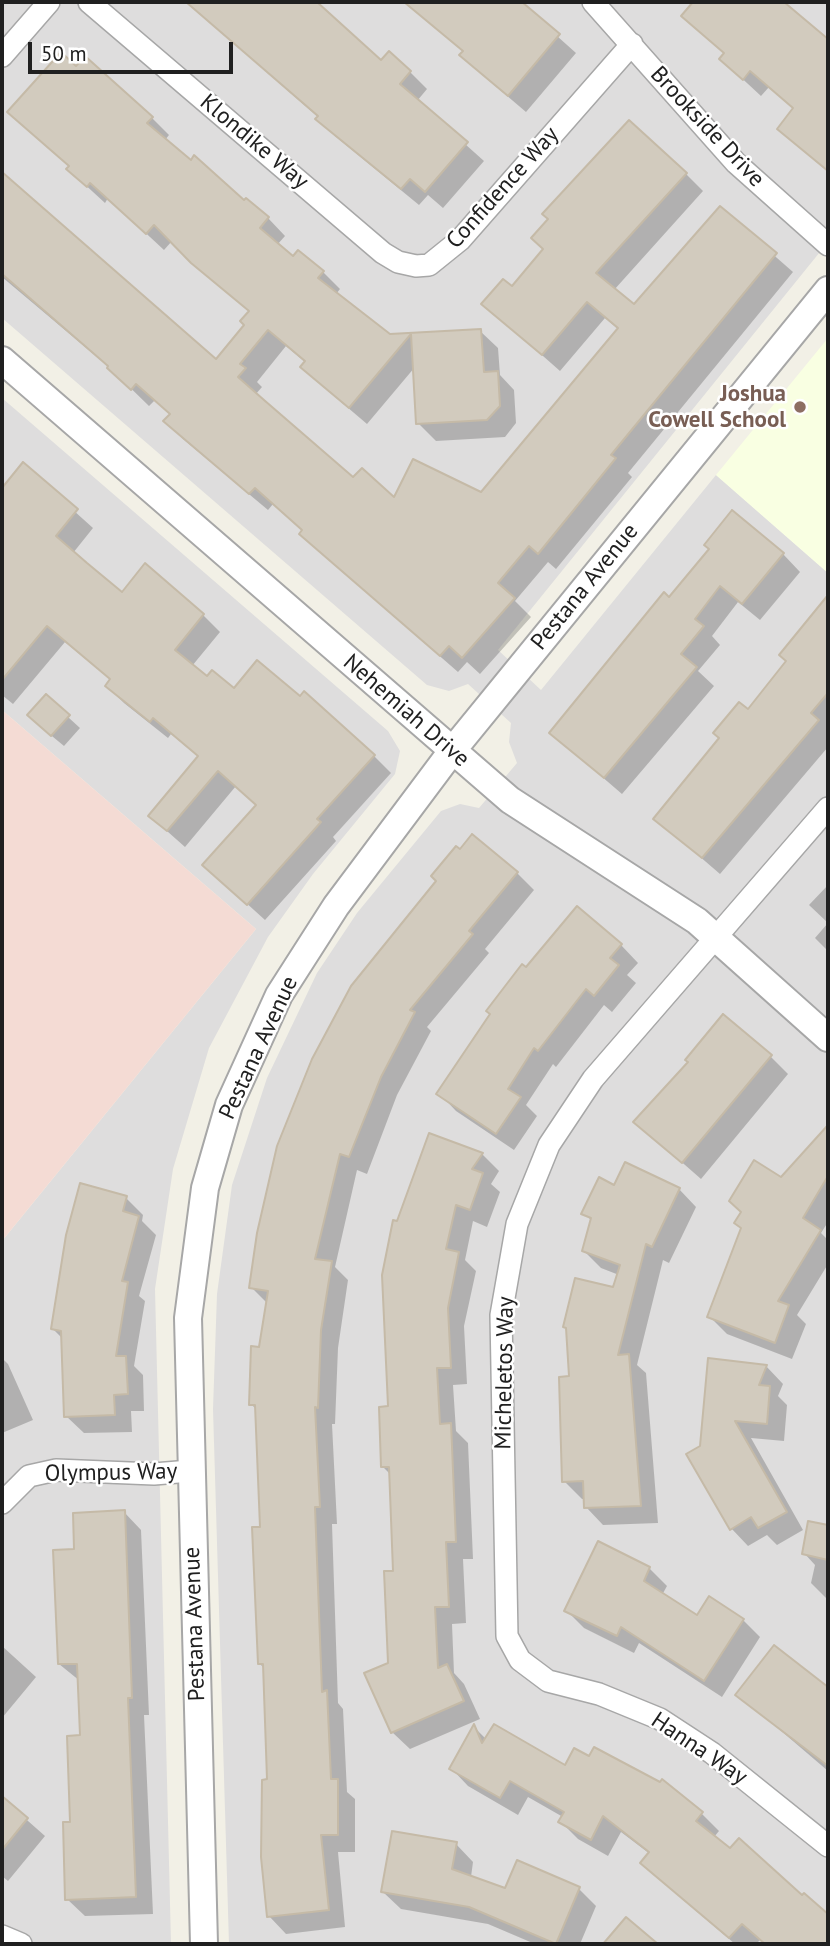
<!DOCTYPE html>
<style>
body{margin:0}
#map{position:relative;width:830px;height:1946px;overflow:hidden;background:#f2f0e6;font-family:"PT Sans",sans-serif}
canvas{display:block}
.frame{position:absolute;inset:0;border:4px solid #202020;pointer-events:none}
.scale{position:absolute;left:28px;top:42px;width:205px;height:32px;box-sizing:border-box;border:4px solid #202020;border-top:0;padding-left:9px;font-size:21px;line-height:24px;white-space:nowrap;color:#202020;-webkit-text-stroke:5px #fff;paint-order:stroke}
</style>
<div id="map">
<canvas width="830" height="1946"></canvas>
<div class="frame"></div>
<div class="scale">50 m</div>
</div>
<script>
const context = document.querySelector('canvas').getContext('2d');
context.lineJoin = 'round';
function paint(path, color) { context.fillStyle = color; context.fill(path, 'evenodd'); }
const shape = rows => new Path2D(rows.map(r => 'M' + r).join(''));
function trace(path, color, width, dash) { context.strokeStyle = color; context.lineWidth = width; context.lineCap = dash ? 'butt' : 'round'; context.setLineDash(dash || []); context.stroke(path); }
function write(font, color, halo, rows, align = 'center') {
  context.font = font + ' "PT Sans",sans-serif'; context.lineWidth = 5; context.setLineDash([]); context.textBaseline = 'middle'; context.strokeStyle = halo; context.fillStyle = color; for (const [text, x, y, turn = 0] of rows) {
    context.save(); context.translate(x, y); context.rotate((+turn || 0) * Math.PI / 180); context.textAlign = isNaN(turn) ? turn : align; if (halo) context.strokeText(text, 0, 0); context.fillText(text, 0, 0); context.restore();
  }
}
const residential = shape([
 [2,2,828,2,828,242,498,650,541,690,716,475,828,573,828,1944,229,1944,213,1409,217,1294,232,1185,267,1078,317,973,357,913,441,811,460,804,479,808,517,763,509,742,511,723,468,684,449,691,427,685,2,318],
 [2,398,388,731,400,751,395,774,313,874,268,937,209,1048,173,1169,155,1289,171,1944,2,1944,2,1241,256,929,2,710]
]);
const commercial = shape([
 [2,710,256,929,2,1241]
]);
const education = shape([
 [828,338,828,573,716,475]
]);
const shadow = shape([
 [187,2,314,2,381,63,410,72,427,89,417,101,484,161,443,208,428,195,419,205,335,136,319,118],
 [406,2,519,2,576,53,526,112,479,72,462,55,464,52],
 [688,2,780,2,828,42,828,172,779,129,795,110,769,87,761,96,721,59,725,54,683,16,692,5],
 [76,68,152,118,169,135,165,140,268,218,285,236,277,245,294,259,323,272,340,289,336,294,389,336,480,331,498,348,500,375,514,390,516,423,505,437,436,441,418,423,415,367,367,424,320,384,306,363,286,346,257,382,262,387,255,395,354,479,395,500,481,494,619,330,605,318,560,371,484,304,686,174,703,191,614,290,635,306,720,208,793,272,628,473,632,477,556,569,548,562,515,601,531,617,480,674,467,662,458,672,319,551,301,534,304,531,273,504,268,510,183,439,165,421,171,415,155,400,149,406,110,368,2,277,2,174,216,361,246,325,250,312,172,241,164,250,108,198,105,203,68,169],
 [23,465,93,528,73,553,122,594,203,615,220,632,192,666,207,679,374,756,391,773,333,837,336,841,265,920,222,881,258,805,236,786,185,847,150,816,199,757,171,734,168,738,124,703,107,686,111,680,65,642,13,704,2,695,2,633,16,615,2,603,2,491],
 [711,549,783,554,800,572,760,620,738,602,712,636,720,645,698,671,714,686,622,794,551,733],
 [824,603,828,607,828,747,720,874,655,818,788,662],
 [46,697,80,728,64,746,41,727],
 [517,873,534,890,485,949,489,953,427,1027,431,1031,397,1095,367,1174,357,1170,335,1267,348,1280,338,1348,335,1424,332,1424,337,1524,332,1524,338,1703,343,1709,347,1792,355,1799,355,1852,338,1852,345,1927,286,1934,269,1916,269,1781,265,1669,259,1663,262,1528,257,1410,251,1404,268,1304,251,1287,279,1146],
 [828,885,828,951,815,938,828,923,809,905],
 [621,945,638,963,627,975,636,983,612,1012,604,1005,556,1067,553,1064,526,1105,537,1116,514,1150,456,1111,439,1093,526,969],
 [770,1056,788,1074,701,1179,636,1122,690,1063],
 [828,1128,828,1222,821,1233,828,1240,828,1264,797,1315,806,1324,792,1359,727,1334,710,1317,742,1229,736,1223],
 [430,1135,482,1154,499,1171,491,1184,500,1192,487,1227,473,1221,465,1260,476,1271,464,1326,467,1384,453,1385,456,1431,468,1443,473,1559,463,1559,466,1623,452,1624,454,1673,464,1684,480,1719,410,1749,392,1732,389,1664,395,1572,391,1475,383,1467,390,1408,398,1223],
 [615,1187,679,1189,696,1207,669,1263,663,1260,637,1365,646,1373,658,1523,603,1525,586,1507,585,1499,582,1499,564,1481,571,1377,568,1330,564,1327,614,1289,619,1275,601,1268,584,1251,592,1221,584,1213],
 [126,1198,143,1215,142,1221,156,1235,139,1296,145,1301,134,1366,143,1375,144,1411,131,1411,132,1432,84,1433,66,1416,63,1339,52,1328],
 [2,1358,8,1364,33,1420,2,1433],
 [766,1366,783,1384,778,1396,787,1405,784,1441,751,1438,803,1530,777,1545,767,1535,748,1546,731,1528,702,1447],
 [124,1512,141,1530,149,1715,144,1715,153,1914,85,1916,67,1899,82,1737,80,1681,59,1664],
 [810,1523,828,1527,828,1600,811,1583,815,1565,804,1553],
 [649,1568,667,1586,662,1595,697,1617,743,1620,760,1637,722,1697,639,1643,634,1653,584,1628,566,1610],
 [2,1646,36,1677,2,1718],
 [774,1647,828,1689,828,1771,738,1694],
 [474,1727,486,1739,702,1814,719,1831,714,1837,802,1897,804,1895,828,1916,828,1944,765,1944,760,1940,756,1944,735,1944,660,1880,643,1863,650,1854,621,1832,608,1856,578,1839,561,1822,563,1817,528,1797,518,1815,468,1786,451,1768],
 [2,1798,45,1836,8,1881,2,1876],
 [456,1844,473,1862,471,1877,506,1890,579,1889,596,1906,580,1944,535,1944,488,1924,401,1909,383,1892]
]);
const building = shape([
 [186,2,317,2,381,60,389,51,411,71,400,84,468,142,425,192,410,179,401,189,315,119,318,116,186,2],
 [404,2,522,2,560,34,508,96,459,55,463,51,404,2],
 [693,2,784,2,828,39,828,171,777,129,793,108,750,71,743,80,719,59,724,53,681,16,693,2],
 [61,52,76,66,85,56,153,117,147,123,191,160,194,155,244,200,246,198,269,217,260,228,293,256,298,250,324,271,318,278,390,334,481,329,484,372,498,371,500,406,487,420,416,424,411,334,349,408,300,367,305,361,268,330,240,364,246,368,238,377,264,400,353,477,362,468,394,497,413,459,481,492,618,328,587,302,542,355,481,304,503,279,512,286,543,249,531,238,548,219,542,214,629,120,687,173,596,273,634,304,720,206,777,253,611,455,616,458,538,554,529,546,498,583,515,598,462,658,449,646,440,656,299,534,302,530,255,488,249,494,163,421,170,414,136,384,131,390,107,368,108,366,2,274,2,172,216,359,244,325,240,321,249,311,191,263,154,225,146,234,90,183,87,187,66,169,69,166,7,112,61,52],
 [23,462,78,509,56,536,87,563,122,592,145,563,204,614,175,650,207,676,212,670,234,688,257,660,300,696,304,691,375,755,317,819,321,822,247,905,202,865,256,805,218,771,167,831,148,816,198,756,153,718,150,722,105,686,110,679,47,626,2,680,2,488,23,462],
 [732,510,784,553,742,604,720,586,695,619,704,626,681,654,697,667,604,778,549,733,664,592,669,597,709,549,704,545,732,510],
 [828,595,828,693,811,713,819,720,702,858,653,819,719,738,713,733,739,702,748,709,786,661,779,655,828,595],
 [46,694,70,715,51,736,27,715,46,694],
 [472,834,518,872,469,931,473,934,410,1010,415,1012,381,1077,349,1157,340,1154,315,1259,332,1261,321,1330,318,1408,315,1407,320,1507,315,1507,322,1692,327,1690,331,1779,338,1779,338,1835,321,1835,329,1910,267,1917,261,1857,262,1780,267,1779,263,1664,258,1664,252,1527,260,1527,255,1405,249,1405,251,1346,259,1347,268,1291,249,1288,257,1233,277,1146,312,1059,351,986,436,881,431,876,456,846,460,849,472,834],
 [577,906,622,944,610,958,619,965,594,996,586,989,538,1051,534,1048,508,1089,521,1097,496,1134,436,1094,490,1014,486,1011,522,964,526,967,577,906],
 [723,1014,772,1055,682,1163,633,1122,688,1062,685,1060,723,1014],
 [828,1125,828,1176,803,1218,821,1230,778,1301,789,1305,775,1343,707,1317,741,1228,734,1223,741,1212,729,1201,754,1160,781,1177,828,1125],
 [429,1133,483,1153,472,1169,483,1173,470,1210,456,1205,446,1249,459,1252,448,1308,451,1368,437,1368,440,1424,451,1423,456,1542,446,1542,449,1607,435,1607,438,1668,447,1664,464,1701,391,1733,364,1673,388,1663,384,1571,393,1571,389,1467,381,1467,379,1407,388,1406,382,1275,393,1220,397,1221,429,1133],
 [625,1162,680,1188,652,1247,646,1244,618,1355,629,1354,641,1506,584,1508,583,1481,562,1482,559,1377,569,1376,566,1328,563,1327,575,1278,613,1287,620,1265,582,1251,591,1218,581,1214,599,1177,614,1185,625,1162],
 [80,1183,127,1196,123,1211,139,1216,122,1281,128,1282,116,1356,126,1356,128,1394,114,1395,115,1415,64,1417,61,1331,51,1329,66,1235,80,1183],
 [708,1358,767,1365,759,1385,770,1386,767,1424,735,1421,787,1512,758,1528,751,1517,730,1530,686,1454,700,1446,708,1358],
 [125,1510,132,1698,128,1698,136,1897,65,1900,63,1822,70,1822,67,1736,80,1735,77,1664,58,1664,53,1550,74,1549,73,1513,125,1510],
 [808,1521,828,1525,828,1560,802,1554,808,1521],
 [598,1541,650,1567,644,1581,697,1615,709,1596,744,1619,704,1681,621,1627,617,1636,564,1611,598,1541],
 [774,1645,828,1687,828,1766,735,1695,774,1645],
 [474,1724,482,1743,494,1724,565,1765,574,1748,589,1756,594,1747,660,1782,662,1779,703,1812,696,1821,730,1848,739,1838,802,1895,804,1893,828,1914,828,1944,765,1944,742,1924,729,1938,640,1863,649,1852,603,1816,591,1840,558,1822,564,1812,510,1781,500,1798,449,1769,474,1724],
 [2,1796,28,1818,2,1850,2,1796],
 [392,1831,457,1842,452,1869,505,1888,517,1860,580,1887,556,1944,469,1907,381,1892,392,1831],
 [626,1917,658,1944,603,1944,626,1917]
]);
const minor = shape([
 [89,2,383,253,398,262,416,266,429,265,460,240,632,44],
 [593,2,736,163,828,245],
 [2,56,49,2],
 [828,808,593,1079,549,1145,517,1224,501,1315,507,1636,520,1660,548,1681,599,1694,660,1719,712,1753,828,1846],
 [2,1503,29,1476,56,1470,154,1474,190,1471],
 [2,1936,21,1944]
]);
const tertiary = shape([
 [2,360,510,800,697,921,828,1038],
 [204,1944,188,1318,205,1188,229,1105,279,995,336,906,452,751,828,290]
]);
const markers = [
 [800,407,7,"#8d6e63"]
];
const streetNames = [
 ["Brookside Drive",707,127,47],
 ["Klondike Way",254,142,40],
 ["Confidence Way",503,188,-48],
 ["Pestana Avenue",585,587,-51],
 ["Nehemiah Drive",406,711,41],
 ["Pestana Avenue",259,1048,-65],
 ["Micheletos Way",505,1373,-89],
 ["Olympus Way",111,1473,-1],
 ["Pestana Avenue",195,1624,-92],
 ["Hanna Way",699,1749,34]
];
const educationNames = [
 ["Joshua",786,394],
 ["Cowell School",786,420]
];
paint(residential, '#dedddd');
paint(commercial, '#f4dbd4');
paint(education, '#f9ffe2');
paint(shadow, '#0003');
paint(building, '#d2cbbe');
trace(building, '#c5baa7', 2);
trace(minor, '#a7a7a7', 24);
trace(tertiary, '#a7a7a7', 30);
trace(minor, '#fff', 21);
trace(tertiary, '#fff', 26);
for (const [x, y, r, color] of markers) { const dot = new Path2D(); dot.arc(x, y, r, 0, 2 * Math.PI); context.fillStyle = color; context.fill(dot); trace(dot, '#fff', 2.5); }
write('23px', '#202020', '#fff', streetNames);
write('bold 23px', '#785e54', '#fff', educationNames, 'right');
</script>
